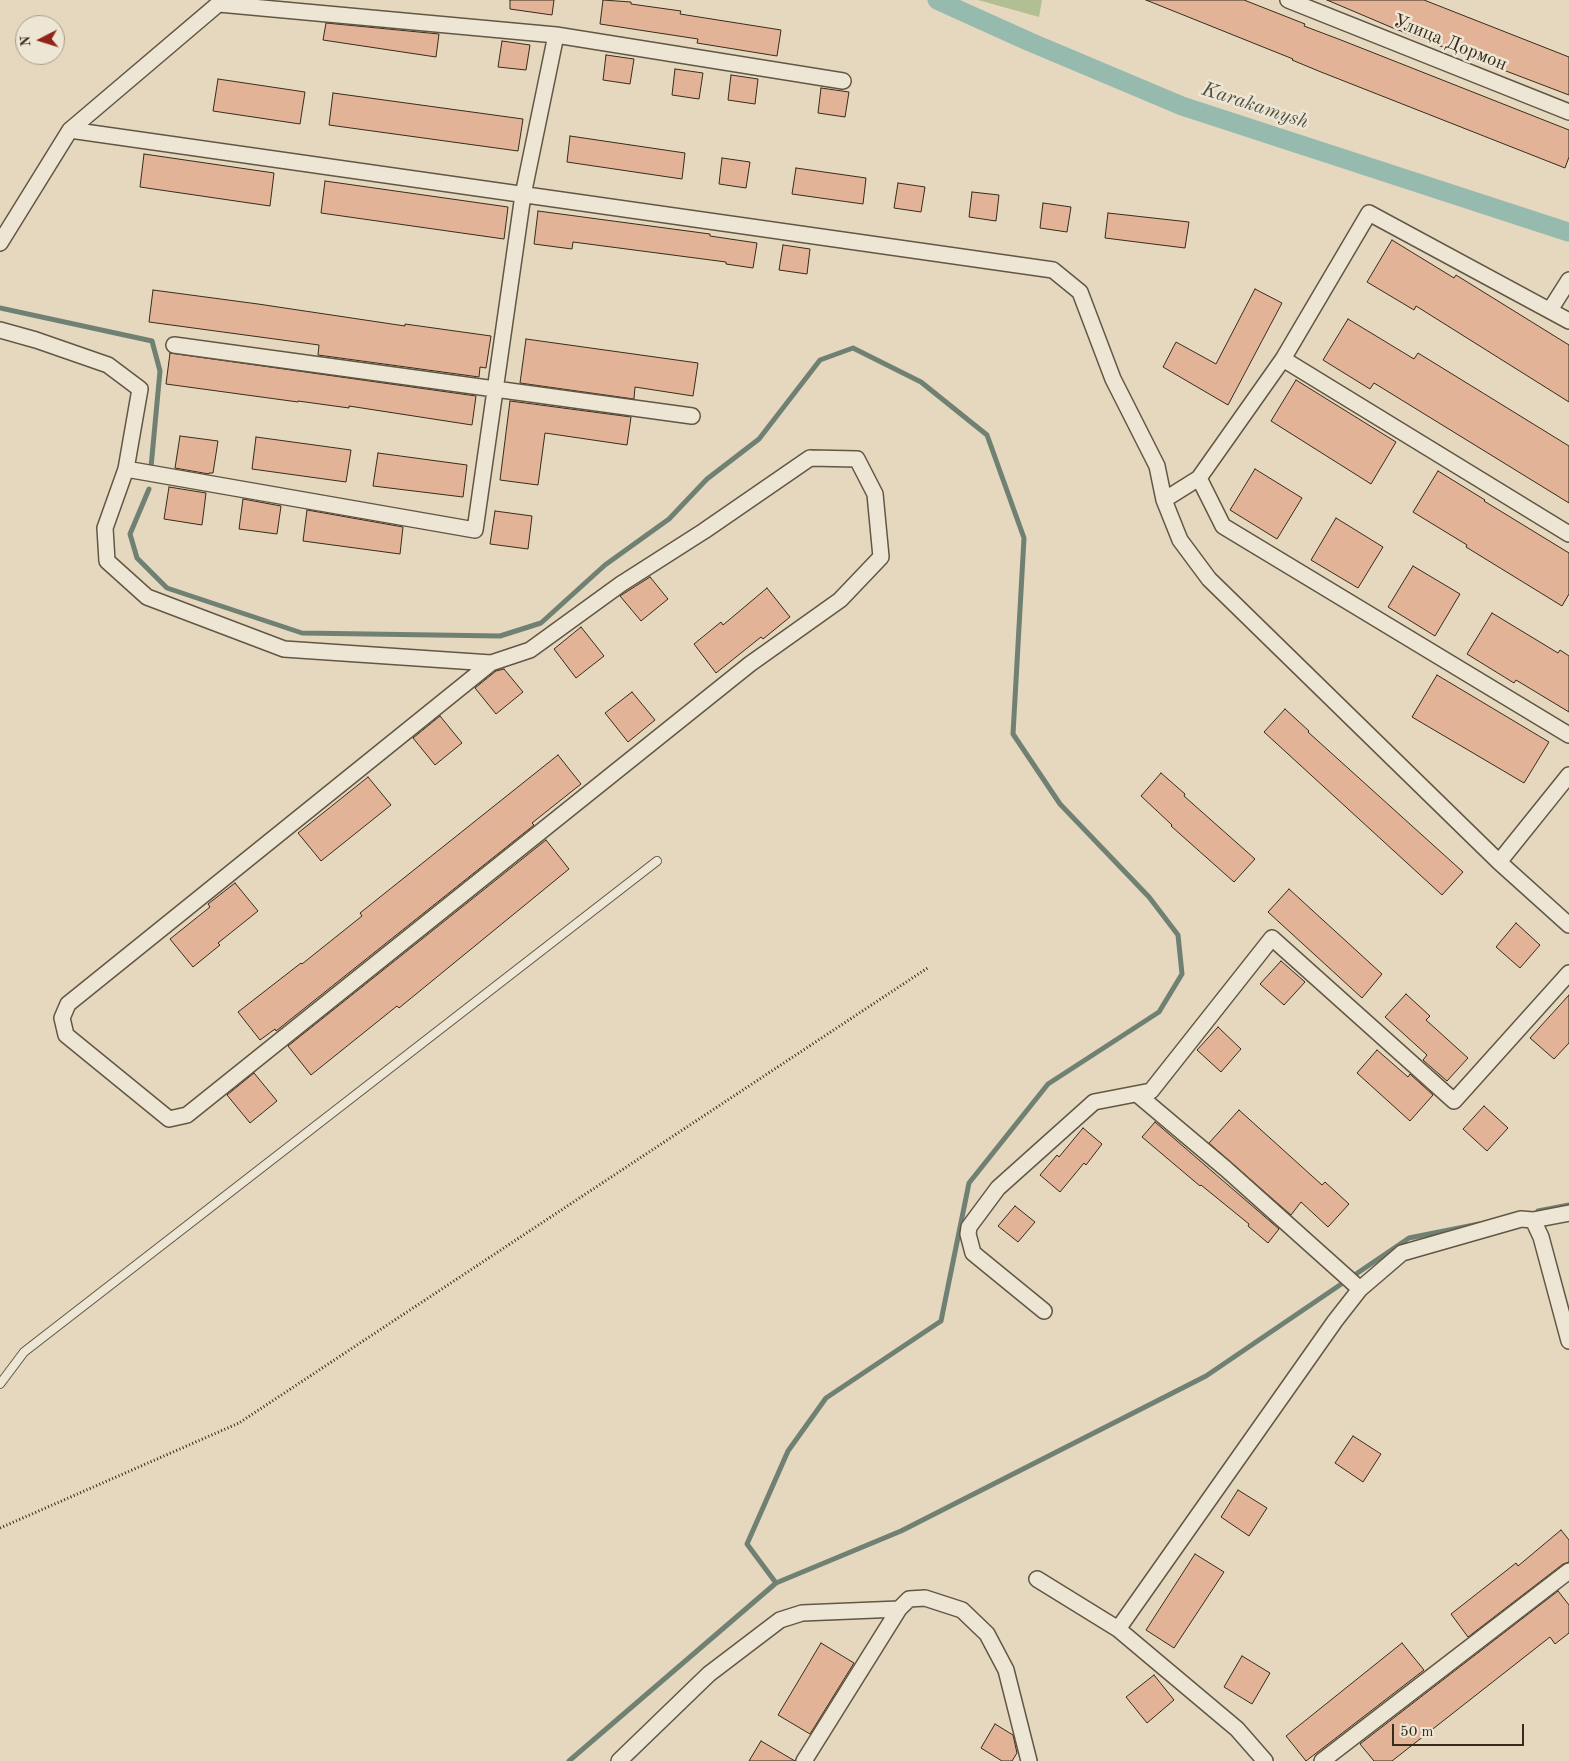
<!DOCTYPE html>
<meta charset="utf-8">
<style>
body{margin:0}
#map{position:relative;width:1569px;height:1761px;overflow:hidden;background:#e5d8be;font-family:"Old Standard TT",serif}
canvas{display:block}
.north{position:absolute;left:15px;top:15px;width:50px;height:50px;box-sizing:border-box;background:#eee6d5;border:1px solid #a59c8b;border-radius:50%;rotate:265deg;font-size:14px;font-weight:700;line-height:20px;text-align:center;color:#372c1c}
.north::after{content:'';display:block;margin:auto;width:18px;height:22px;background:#8f2418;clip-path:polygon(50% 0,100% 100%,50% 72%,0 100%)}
.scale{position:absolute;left:1392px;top:1724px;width:132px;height:22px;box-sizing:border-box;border:2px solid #372c1c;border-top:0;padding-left:6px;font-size:15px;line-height:18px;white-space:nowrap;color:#372c1c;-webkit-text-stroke:4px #eee6d5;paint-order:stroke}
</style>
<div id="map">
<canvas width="1569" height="1761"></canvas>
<div class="north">N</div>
<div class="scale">50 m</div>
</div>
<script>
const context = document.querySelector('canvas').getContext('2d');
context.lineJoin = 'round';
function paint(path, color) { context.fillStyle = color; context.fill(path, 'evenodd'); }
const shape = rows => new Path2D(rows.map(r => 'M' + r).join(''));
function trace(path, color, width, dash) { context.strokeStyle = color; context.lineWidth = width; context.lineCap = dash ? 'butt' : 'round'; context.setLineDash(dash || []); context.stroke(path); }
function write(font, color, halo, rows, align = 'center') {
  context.font = font + ' "Old Standard TT",serif'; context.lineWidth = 5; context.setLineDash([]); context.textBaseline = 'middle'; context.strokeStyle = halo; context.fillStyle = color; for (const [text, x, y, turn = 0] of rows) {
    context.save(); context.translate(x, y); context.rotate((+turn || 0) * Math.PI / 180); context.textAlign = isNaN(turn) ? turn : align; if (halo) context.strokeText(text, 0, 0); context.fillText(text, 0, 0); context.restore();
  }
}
const green = shape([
 [978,0,1042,0,1039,17]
]);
const stream = shape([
 [0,308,152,341,160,371,151,467],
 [149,489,130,534,137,558,167,588,302,633,500,636,541,623,605,565,669,519,707,479,759,439,820,360,853,348,921,382,987,435,1024,538,1013,734,1060,804,1149,897,1178,935,1182,974,1159,1012,1048,1084,969,1183,941,1321,826,1398,788,1451,747,1544,776,1583],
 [1538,1211,1569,1205],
 [569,1761,776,1583,901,1531,1206,1376,1409,1238,1479,1224]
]);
const canal = shape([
 [937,0,1030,42,1182,106,1568,232]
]);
const building = shape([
 [510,0,554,0,552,15,510,9,510,0],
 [603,0,631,2,631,4,681,11,680,14,781,30,777,56,697,43,698,39,600,24,603,0],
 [1146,0,1244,0,1305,24,1304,26,1341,40,1569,130,1569,157,1565,168,1321,72,1292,60,1293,59,1146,0],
 [1327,0,1424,0,1569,57,1569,95,1393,28,1327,0],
 [326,23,439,34,436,57,323,40,326,23],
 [502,41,530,45,526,70,498,67,502,41],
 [606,55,634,59,630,84,603,80,606,55],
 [675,69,703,73,699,99,672,95,675,69],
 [731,75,758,79,755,104,728,100,731,75],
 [218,79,305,92,300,124,213,111,218,79],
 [821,88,849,92,845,117,818,113,821,88],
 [333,93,523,119,518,151,329,125,333,93],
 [570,136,685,153,682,179,567,162,570,136],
 [144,154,274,173,270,206,140,187,144,154],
 [722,158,750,162,746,188,719,184,722,158],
 [796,168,866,178,863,204,792,194,796,168],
 [325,181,508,207,504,239,321,213,325,181],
 [898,183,925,187,921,212,894,208,898,183],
 [972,192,999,195,996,221,969,217,972,192],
 [1043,203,1071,207,1067,232,1040,228,1043,203],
 [538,211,710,234,710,236,757,243,753,268,726,264,726,262,573,242,572,249,534,244,538,211],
 [1108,213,1189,222,1185,248,1105,238,1108,213],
 [1392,240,1454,278,1456,275,1569,345,1569,402,1416,306,1414,310,1367,282,1392,240],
 [783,245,810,249,807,274,779,270,783,245],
 [1255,289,1282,303,1228,405,1163,367,1176,342,1216,364,1255,289],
 [153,290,258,304,405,326,405,324,491,336,486,368,480,367,479,377,318,355,319,345,149,322,153,290],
 [1348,319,1414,359,1418,353,1569,446,1569,503,1374,383,1370,389,1323,360,1348,319],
 [526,339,698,363,693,396,635,387,634,399,520,383,526,339],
 [170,353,476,396,472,425,349,406,349,408,298,401,298,402,166,384,170,353],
 [1296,380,1396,442,1371,484,1271,421,1296,380],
 [510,401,631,417,627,445,545,433,538,485,500,480,510,401],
 [180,436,218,441,213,473,209,473,209,474,175,468,180,436],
 [256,437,351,450,346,482,252,469,256,437],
 [378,453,467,465,463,497,373,486,378,453],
 [1255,469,1302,498,1277,539,1230,510,1255,469],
 [1438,471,1485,500,1484,501,1569,553,1569,594,1562,606,1466,547,1467,545,1413,512,1438,471],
 [169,487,206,493,202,525,164,519,169,487],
 [243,499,281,506,277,534,239,529,243,499],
 [307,510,403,527,400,554,303,541,307,510],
 [495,511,532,516,528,549,490,544,495,511],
 [1336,518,1383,547,1358,588,1311,560,1336,518],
 [1413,566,1460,594,1435,636,1388,607,1413,566],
 [650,577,668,599,641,621,620,596,650,577],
 [767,588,790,617,763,639,761,637,716,673,694,644,721,622,723,625,767,588],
 [1492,613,1558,653,1560,650,1569,656,1569,712,1516,680,1514,683,1467,654,1492,613],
 [581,627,604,656,576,678,554,649,581,627],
 [504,669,523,692,496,714,475,688,496,671,504,669],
 [1437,675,1549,742,1524,783,1412,717,1437,675],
 [632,692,655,720,628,742,605,713,632,692],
 [1285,709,1309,731,1308,732,1463,872,1442,895,1264,732,1285,709],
 [440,716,462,743,435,765,413,738,440,716],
 [558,755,581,784,532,823,534,825,276,1031,275,1029,260,1040,238,1012,301,963,302,964,362,916,360,913,558,755],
 [1161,773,1185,794,1184,796,1255,859,1234,882,1171,826,1172,825,1141,796,1161,773],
 [368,777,391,805,321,861,298,833,368,777],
 [546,840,569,869,399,1008,397,1006,311,1075,288,1046,546,840],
 [235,883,258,911,218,943,220,945,193,967,170,939,210,907,208,904,235,883],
 [1289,889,1382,974,1362,998,1268,912,1289,889],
 [1516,923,1540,945,1520,968,1496,947,1516,923],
 [1281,961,1305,982,1284,1005,1260,984,1281,961],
 [1406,994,1430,1016,1426,1020,1468,1058,1447,1081,1423,1060,1427,1055,1385,1017,1406,994],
 [1569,995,1569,1043,1554,1059,1530,1038,1569,995],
 [1218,1027,1241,1049,1221,1072,1197,1050,1218,1027],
 [1377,1050,1408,1077,1410,1074,1433,1095,1410,1121,1357,1073,1377,1050],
 [254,1073,277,1101,250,1123,227,1095,254,1073],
 [1484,1106,1508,1128,1487,1151,1463,1129,1484,1106],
 [1239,1110,1322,1185,1325,1182,1349,1204,1328,1227,1301,1202,1291,1215,1209,1143,1239,1110],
 [1155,1122,1279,1229,1268,1243,1248,1226,1249,1224,1201,1185,1200,1186,1142,1137,1155,1122],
 [1083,1128,1102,1144,1086,1165,1084,1163,1060,1192,1040,1175,1057,1155,1059,1157,1083,1128],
 [1015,1206,1035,1222,1018,1242,998,1226,1015,1206],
 [1353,1436,1381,1454,1363,1482,1335,1463,1353,1436],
 [1238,1490,1267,1508,1249,1536,1221,1517,1238,1490],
 [1561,1530,1569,1540,1569,1562,1563,1564,1468,1637,1451,1614,1516,1563,1518,1566,1561,1530],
 [1195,1554,1224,1572,1174,1648,1146,1630,1195,1554],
 [1558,1591,1569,1605,1569,1633,1555,1644,1550,1637,1392,1761,1374,1761,1360,1744,1558,1591],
 [821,1643,854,1663,810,1734,778,1715,821,1643],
 [1402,1643,1424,1670,1306,1761,1286,1736,1402,1643],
 [1242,1656,1270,1673,1252,1704,1224,1687,1242,1656],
 [1154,1675,1174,1700,1147,1723,1126,1697,1154,1675],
 [995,1724,1013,1735,1017,1753,1012,1761,1002,1761,981,1748,995,1724],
 [761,1741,795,1761,749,1761,761,1741]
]);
const path = shape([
 [0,1528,239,1423,929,967]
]);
const lane = shape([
 [0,1384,24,1352,657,861]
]);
const street = shape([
 [1288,0,1569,112],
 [219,4,556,35,843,81],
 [70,130,1053,270,1080,292,1113,379,1157,466,1164,500,1180,540,1209,579,1499,862,1569,925],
 [0,243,70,130,223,0],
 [1550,310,1569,280],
 [0,330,36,340,108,365,140,389,126,469,105,528,107,561,147,597,284,649,491,663],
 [174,345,692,416],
 [1283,359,1569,534],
 [810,458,857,459,875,494,881,557,840,600,750,664,187,1115,169,1119,66,1035,62,1018,68,1004,491,663,530,650,621,584,704,531,810,458],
 [126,469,475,530,523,195,556,35],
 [1199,478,1223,526,1569,735],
 [1164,500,1199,478,1283,359,1369,213,1569,321],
 [1499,862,1569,775],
 [1137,1094,1226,1169,1360,1289],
 [1533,1220,1569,1213],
 [1044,1311,973,1253,968,1234,969,1227,998,1188,1094,1102,1151,1091,1272,938,1454,1101,1569,973],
 [1037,1579,1118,1629,1237,1729,1265,1761],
 [1118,1629,1335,1321,1360,1289,1402,1253,1521,1219,1533,1220,1541,1237,1569,1341],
 [619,1761,709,1674,780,1620,802,1613,899,1609,909,1599,925,1598,962,1610,987,1634,1006,1670,1029,1761],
 [804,1761,899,1609],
 [1322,1761,1569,1571]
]);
const streetNames = [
 ["Улица Дормон",1450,43,22]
];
const waterNames = [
 ["Karakamysh",1255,106,18]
];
paint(green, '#b2bf93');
trace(stream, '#708174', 5);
trace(canal, '#96baae', 19);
paint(building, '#e3b397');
trace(building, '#372c1c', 1);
trace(lane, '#625744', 10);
trace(street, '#625744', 18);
trace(path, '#372c1c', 3, [1, 2.5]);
trace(lane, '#eee6d5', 8);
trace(street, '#eee6d5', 15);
write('19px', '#372c1c', '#eee6d5', streetNames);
write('italic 20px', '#4f5040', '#eee6d5', waterNames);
</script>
